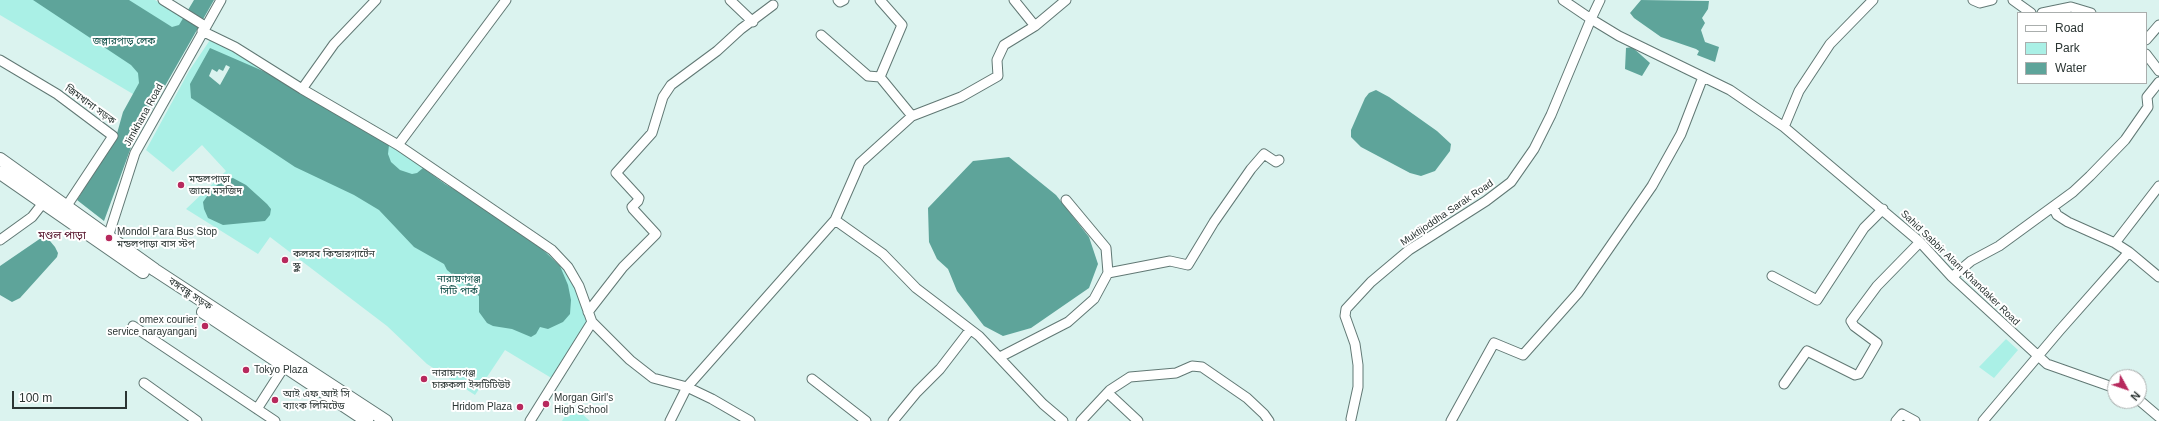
<!DOCTYPE html>
<meta charset="utf-8">
<style>
body{margin:0}
#map{position:relative;width:2159px;height:421px;overflow:hidden;background:#dbf3ef;font-family:Arial,sans-serif}
canvas{display:block}
.legend{position:absolute;left:2017px;top:12px;width:130px;height:72px;box-sizing:border-box;background:#fff;border:1px solid #aaaead;margin:0;padding:5px 7px;list-style:none;font-size:12px;color:#2b3533}
.legend li{display:flex;align-items:center;gap:8px;height:20px}
.legend b{width:20px;border:1px solid #aaaead}
.north{position:absolute;left:2107px;top:369px;width:40px;height:40px;box-sizing:border-box;background:#fff;border:1px solid #aaaead;border-radius:50%;rotate:130deg;font-size:11px;font-weight:700;line-height:16px;text-align:center;color:#2b3533}
.north::after{content:'';display:block;margin:auto;width:14px;height:18px;background:#b7295d;clip-path:polygon(50% 0,100% 100%,50% 72%,0 100%)}
.scale{position:absolute;left:12px;top:391px;width:115px;height:18px;box-sizing:border-box;border:2px solid #2b3533;border-top:0;padding-left:5px;font-size:12px;line-height:14px;white-space:nowrap;color:#2b3533;-webkit-text-stroke:3px #fff;paint-order:stroke}
</style>
<div id="map">
<canvas width="2159" height="421"></canvas>
<ul class="legend">
<li><b style="height:5px;background:#fff"></b>Road</li>
<li><b style="height:11px;background:#aaf0e6"></b>Park</li>
<li><b style="height:11px;background:#5ea49a"></b>Water</li>
</ul>
<div class="north">N</div>
<div class="scale">100 m</div>
</div>
<script>
const context = document.querySelector('canvas').getContext('2d');
context.lineJoin = 'round';
function paint(path, color) { context.fillStyle = color; context.fill(path, 'evenodd'); }
const shape = rows => new Path2D(rows.map(r => 'M' + r).join(''));
function trace(path, color, width, dash) { context.strokeStyle = color; context.lineWidth = width; context.lineCap = dash ? 'butt' : 'round'; context.setLineDash(dash || []); context.stroke(path); }
function write(font, color, halo, rows, align = 'center') {
  context.font = font + ' Arial,"Noto Sans Bengali",sans-serif'; context.lineWidth = 4; context.setLineDash([]); context.textBaseline = 'middle'; context.strokeStyle = halo; context.fillStyle = color; for (const [text, x, y, turn = 0] of rows) {
    context.save(); context.translate(x, y); context.rotate((+turn || 0) * Math.PI / 180); context.textAlign = isNaN(turn) ? turn : align; if (halo) context.strokeText(text, 0, 0); context.fillText(text, 0, 0); context.restore();
  }
}
const green = shape([
 [0,0,155,0,186,18,138,97,0,15],
 [210,40,242,54,381,136,535,240,563,265,573,282,586,316,586,325,553,379,505,350,475,395,427,364,387,326,270,237,258,254,186,209,226,171,202,145,173,172,146,150,189,71],
 [2006,339,2018,350,1994,378,1979,367],
 [572,405,590,421,562,421]
]);
const water = shape([
 [33,0,129,0,172,27,179,25,194,0,214,0,133,142,104,221,77,200,116,137,123,112,139,83,138,73,131,65],
 [1641,0,1709,1,1708,9,1702,18,1705,23,1701,30,1705,42,1719,47,1715,62,1697,55,1699,51,1696,49,1661,37,1634,18,1630,13],
 [1632,47,1650,63,1642,76,1625,69,1626,48],
 [210,48,270,74,389,145,388,154,391,162,400,170,412,174,417,173,423,168,445,184,484,207,539,246,560,266,568,285,571,300,570,314,563,322,548,329,540,327,536,334,531,337,512,329,493,326,487,323,479,312,479,296,447,270,444,264,414,247,379,210,354,195,295,167,191,98,190,84],
 [1376,90,1389,97,1437,131,1451,144,1450,151,1435,171,1421,176,1410,173,1361,147,1351,137,1351,130,1365,98,1369,93],
 [1009,157,1056,195,1089,237,1098,264,1089,288,1031,328,1003,336,984,326,957,291,948,269,937,259,929,242,928,208,973,161],
 [233,178,246,185,267,204,271,209,270,215,265,221,223,225,208,218,204,209,203,202,210,192,219,183,227,179],
 [41,238,50,241,55,247,58,253,57,257,20,298,12,302,0,295,0,266]
]);
const pier = shape([
 [226,65,230,67,220,85,209,76,212,69,217,72,219,69,223,71]
]);
const minor = shape([
 [163,0,205,26],
 [730,0,753,22],
 [838,0,840,2,844,0],
 [880,0,902,25,880,77,912,116],
 [1014,0,1035,26],
 [1563,0,1591,19,1600,0],
 [1973,0,1980,3,1992,0],
 [2013,0,2031,13],
 [2042,13,2071,7,2091,13],
 [202,31,235,47,302,89,398,145,536,239,552,250,568,267,579,286,592,322,630,360,653,378,687,387,712,399,750,421],
 [821,35,868,76,880,77],
 [2146,40,2159,25],
 [2146,54,2159,71],
 [0,60,57,94,113,136,66,207],
 [302,89,334,44,376,0],
 [1784,127,1920,242,1952,277,2047,364,2115,388],
 [398,145,506,0],
 [2053,207,2057,215,2068,222,2115,243,2129,252,2159,277],
 [835,220,883,254,916,288,979,336,1043,404,1063,421],
 [108,237,135,153,221,0],
 [0,240,32,217,43,203],
 [2115,243,2159,186],
 [1108,273,1170,261,1188,265,1214,222,1251,169,1264,154,1276,162,1279,160],
 [1772,276,1817,300,1864,228,1883,209],
 [1952,277,1971,261,1999,246,2073,192,2090,176,2125,140,2148,107,2147,97,2159,82],
 [588,312,623,267,656,234,633,209,632,207,638,201,639,198,616,173,652,133,663,97,671,85,717,51,741,29,773,5],
 [133,326,275,421],
 [1000,357,1068,322,1094,299,1108,273,1106,248,1066,200],
 [812,379,866,421],
 [144,383,197,421],
 [1784,384,1807,351,1855,375,1859,374,1877,343,1854,326,1851,321,1877,286,1920,242],
 [1108,393,1138,421],
 [2139,400,2159,417],
 [257,409,284,367],
 [1351,419,1358,387,1358,365,1355,344,1345,316,1346,309,1371,282,1409,250,1486,201,1511,182,1534,149,1551,115,1591,19,1619,36,1730,90,1784,127,1799,91,1830,44,1873,0],
 [530,421,592,322],
 [670,421,687,387,835,220,860,163,912,116,961,97,998,76,997,60,1004,45,1035,26,1066,0],
 [893,421,917,392,940,369,970,330],
 [1081,421,1110,390,1130,377,1176,373,1192,366,1202,367,1247,398,1264,414,1269,421],
 [1451,421,1494,343,1523,355,1578,293,1652,186,1681,134,1703,77],
 [1896,421,1902,414,1915,421],
 [1983,421,2060,330,2129,252]
]);
const major = shape([
 [0,159,155,270,386,421],
 [0,173,143,272],
 [203,312,367,421]
]);
const markers = [
 [181,185,4,"#b7295d"],
 [109,238,4,"#b7295d"],
 [285,260,4,"#b7295d"],
 [205,326,4,"#b7295d"],
 [246,370,4,"#b7295d"],
 [424,379,4,"#b7295d"],
 [275,400,4,"#b7295d"],
 [546,404,4,"#b7295d"],
 [520,407,4,"#b7295d"]
];
const parkNames = [
 ["জল্লারপাড় লেক",124,41],
 ["নারায়ণগঞ্জ",459,279],
 ["সিটি পার্ক",459,291]
];
const streetNames = [
 ["জিমখানা সড়ক",90,105,36],
 ["Jimkhana Road",144,115,-61],
 ["Muktijoddha Sarak Road",1447,213,-34],
 ["Sahid Sabbir Alam Khandaker Road",1960,268,44],
 ["বঙ্গবন্ধু সড়ক",190,294,34]
];
const poiNames = [
 ["মন্ডলপাড়া",189,179],
 ["জামে মসজিদ",189,191],
 ["Mondol Para Bus Stop",117,232],
 ["মন্ডলপাড়া বাস স্টপ",117,244],
 ["কলরব কিন্ডারগার্টেন",293,254],
 ["স্কুল",293,266],
 ["omex courier",197,320,"right"],
 ["service narayanganj",197,332,"right"],
 ["Tokyo Plaza",254,370],
 ["নারায়নগঞ্জ",432,373],
 ["চারুকলা ইন্সটিটিউট",432,385],
 ["আই এফ আই সি",283,394],
 ["ব্যাংক লিমিটেড",283,406],
 ["Morgan Girl's",554,398],
 ["High School",554,410],
 ["Hridom Plaza",512,407,"right"]
];
const neighbourhoodNames = [
 ["মণ্ডল পাড়া",62,236]
];
paint(green, '#aaf0e6');
paint(water, '#5ea49a');
paint(pier, '#dbf3ef');
trace(minor, '#617874', 11);
trace(major, '#617874', 14);
trace(minor, '#fff', 9);
trace(major, '#fff', 12);
for (const [x, y, r, color] of markers) { const dot = new Path2D(); dot.arc(x, y, r, 0, 2 * Math.PI); context.fillStyle = color; context.fill(dot); trace(dot, '#fff', 1.5); }
write('10px', '#0c4c45', '#fff', parkNames);
write('10px', '#2b3533', '#fff', streetNames);
write('10px', '#2b3533', '#fff', poiNames, 'left');
write('11px', '#530f27', '#fff', neighbourhoodNames);
</script>
